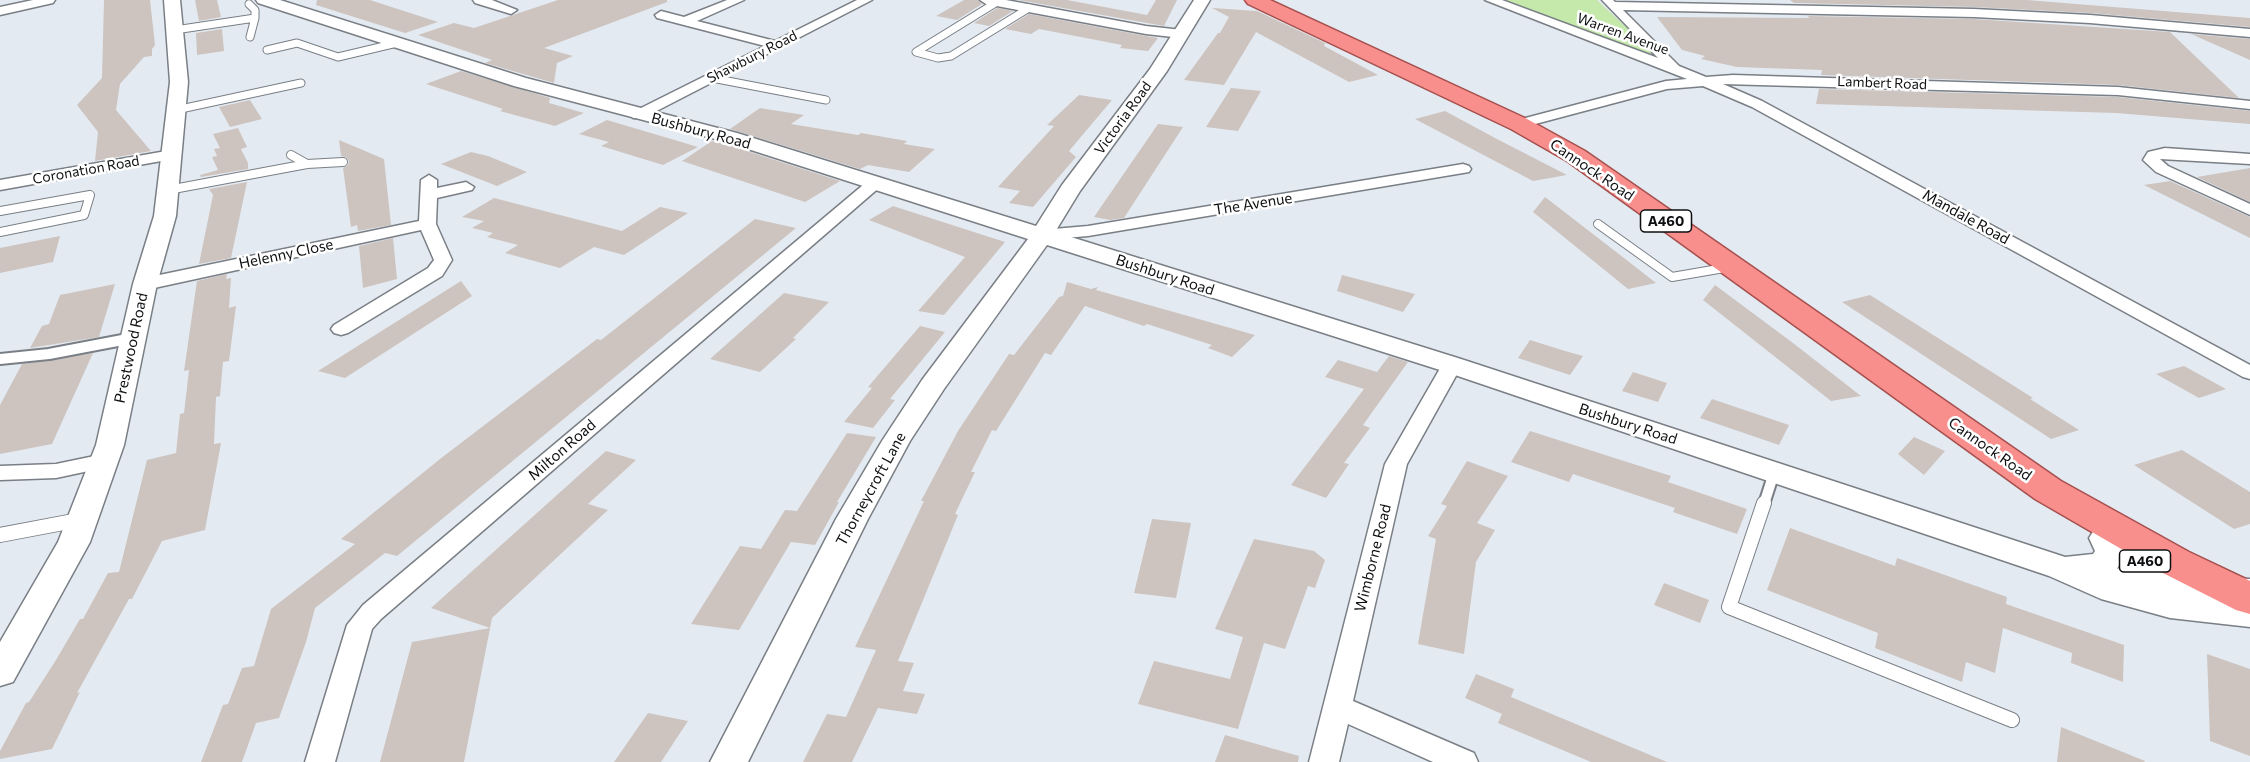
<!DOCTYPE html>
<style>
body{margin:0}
canvas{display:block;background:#e4eaf1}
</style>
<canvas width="2250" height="762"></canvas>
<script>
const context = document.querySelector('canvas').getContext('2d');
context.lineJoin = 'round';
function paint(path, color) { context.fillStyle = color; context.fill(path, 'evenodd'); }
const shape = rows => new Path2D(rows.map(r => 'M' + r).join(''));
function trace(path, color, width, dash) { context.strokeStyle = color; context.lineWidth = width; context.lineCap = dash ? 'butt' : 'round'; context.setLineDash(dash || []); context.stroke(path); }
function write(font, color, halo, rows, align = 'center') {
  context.font = font + ' Commissioner,sans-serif'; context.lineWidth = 5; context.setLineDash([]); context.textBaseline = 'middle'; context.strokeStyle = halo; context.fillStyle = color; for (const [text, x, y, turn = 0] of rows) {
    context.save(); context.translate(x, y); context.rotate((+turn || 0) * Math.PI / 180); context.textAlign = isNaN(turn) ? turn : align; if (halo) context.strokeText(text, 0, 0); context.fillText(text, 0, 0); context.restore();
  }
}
const green = shape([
 [1503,0,1597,0,1655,54,1652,55,1643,53]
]);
const building = shape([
 [104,0,150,0,155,45,152,49,152,56,144,57,120,84,116,110,151,151,95,161,98,132,77,105,102,78],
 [195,0,217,0,221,17,199,21],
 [317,0,370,0,438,22,405,33,316,5],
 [558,0,667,0,667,2,544,48,573,56,557,63,554,83,485,63,492,60,418,35,454,23,474,28],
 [964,0,978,0,982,4,957,20,936,16],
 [1018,0,1067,0,1147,15,1156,0,1177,0,1164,26],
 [1790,0,2027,0,2250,18,2250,27,2090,13,1974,7,1794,3],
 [997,8,1013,11,989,26,974,23],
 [1212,8,1257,11,1325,43,1324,46,1378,75,1349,82,1256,32,1224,85,1184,80,1218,33,1220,33,1229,17],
 [1029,14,1146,36,1158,38,1148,51,1120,48,1122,45,1039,29,1031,34,1005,29],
 [1807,16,1974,19,2170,32,2239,98,2118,85,1821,75,1822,70,1737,67,1701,59,1705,56,1682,50,1657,17,1810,18],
 [222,29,224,51,197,55,196,33],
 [2191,34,2250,39,2250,60],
 [461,71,550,98,549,103,584,113,555,126,500,111,503,109,426,84],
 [1231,88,1261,91,1238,131,1206,127],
 [1819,89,2118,97,2250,111,2250,124,2116,113,1816,104],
 [1079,95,1112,100,1069,151,1076,157,1033,207,1009,203,1020,191,998,187,1054,126,1047,125],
 [250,100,262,119,230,127,219,107],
 [760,108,804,115,791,124,858,135,861,133,907,141,904,144,935,149,909,172,868,165,860,169,730,129],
 [1445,111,1495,138,1567,175,1533,181,1415,119],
 [607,120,698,147,663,165,601,146,609,142,579,134],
 [1158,124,1183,127,1124,218,1110,220,1094,217],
 [238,128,247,147,241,149,248,163,248,169,201,177,200,175,218,170,212,157,217,156,214,149,220,148,213,134],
 [339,140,384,159,391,225,358,231,357,225,351,227,343,168,348,165,349,161,346,157,341,156],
 [712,141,722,143,840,181,805,202,682,161],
 [471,152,488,156,527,172,497,186,441,164],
 [2250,168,2250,202,2197,177],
 [2170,181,2250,217,2250,238,2144,185],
 [247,182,231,258,199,264,213,195,209,189],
 [1545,197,1624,258,1656,283,1628,289,1533,212],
 [494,198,622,231,660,207,688,213,624,255,594,247,560,268,505,253,518,245,487,237,493,233,472,228,484,221,462,217],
 [893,206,1005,242,944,315,918,311,965,257,869,220],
 [755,219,796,228,397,556,385,553,315,608,306,642,279,718,256,723,242,762,201,762,223,705,228,704,242,668,254,666,271,609,355,544,341,539,440,459,597,339,601,340],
 [60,236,53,262,0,273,0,248],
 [393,238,397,279,363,288,359,246],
 [227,274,226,279,231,278,229,308,236,306,229,361,223,362,220,396,216,397,214,444,221,443,205,530,162,541,132,599,129,599,77,693,80,692,52,749,0,759,0,751,26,703,29,702,56,660,80,619,83,619,108,573,119,572,147,460,176,453,180,414,184,413,189,370,184,371,197,281],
 [1342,275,1415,294,1403,312,1337,291],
 [461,281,472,296,345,378,318,371],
 [1067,282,1091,289,1098,287,1096,290,1255,335,1232,357,1208,348,1212,345,1147,324,1144,326,1085,306,1051,355,1045,353,996,431,992,430,971,472,975,472,955,514,958,515,898,661,914,663,903,691,925,694,917,714,878,708,852,762,803,762,827,714,846,717,876,650,855,647,924,501,921,501,958,431,1009,354,1014,355,1059,297,1063,296],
 [115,284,99,337,30,348,42,326,49,324,60,295],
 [1715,285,1793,343,1861,396,1831,401,1703,300],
 [784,293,829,302,793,338,796,339,760,372,710,359],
 [1870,295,2033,398,2030,399,2079,430,2051,439,1842,302],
 [920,326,945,332,890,399,895,400,873,428,844,422,872,388,868,387],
 [1530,340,1565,351,1583,356,1570,375,1518,358],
 [93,353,52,444,0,454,0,405,22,364],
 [1389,356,1408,362,1363,425,1370,428,1344,463,1349,464,1326,498,1291,485,1364,389,1325,377,1338,360,1377,372],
 [2184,366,2226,389,2199,398,2156,374],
 [1633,372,1667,383,1658,402,1622,391],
 [1712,399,1789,425,1779,445,1700,418],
 [1530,431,1671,476,1668,482,1747,509,1737,534,1673,512,1675,508,1573,474,1569,482,1511,462],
 [847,433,876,437,837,502,839,502,815,545,791,542,739,630,691,624,740,546,761,549,785,510,797,511],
 [1914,437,1945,451,1924,475,1898,454],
 [2182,450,2250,492,2250,524,2234,529,2134,465],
 [606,451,636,460,588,504,608,510,492,618,464,762,380,762,412,642,490,628,431,608],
 [1467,461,1508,476,1477,523,1495,530,1476,562,1464,654,1418,644,1436,539,1428,536,1447,506,1441,504],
 [1152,519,1191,523,1176,598,1134,593],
 [1790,528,1895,566,1897,558,2007,597,2006,604,2124,645,2123,682,2071,663,2072,653,2003,628,1995,673,1966,662,1962,682,1875,648,1878,633,1767,590],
 [1254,539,1314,551,1325,560,1315,588,1308,586,1285,649,1264,643,1238,729,1138,704,1154,661,1230,679,1243,637,1215,629],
 [1664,583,1709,600,1700,623,1654,605],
 [2207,654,2250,669,2250,756,2210,741],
 [1476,674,1514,689,1511,697,1667,762,1591,762,1498,723,1502,714,1465,698],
 [648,713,688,721,661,762,614,762],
 [2061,727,2145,761,2144,762,2057,762],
 [1225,735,1299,756,1298,762,1215,762]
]);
const serviceFar3 = shape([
 [997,2,916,52,938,58,951,56,1029,8],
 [249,4,255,10,255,18],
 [175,30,255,18,250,37],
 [267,50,297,43,338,57,397,43],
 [712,78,826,100],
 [176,110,301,83]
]);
const serviceFar2 = shape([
 [291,155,307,164],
 [168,190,307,164,343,162],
 [0,211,90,195,84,215,0,232],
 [1598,224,1672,277,1730,267]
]);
const serviceFar1 = shape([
 [0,359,49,354,133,338],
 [1764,504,1774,473]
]);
const service = shape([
 [1764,503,1729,607,2012,720],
 [0,535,79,520]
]);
const minor = shape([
 [33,0,55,0,53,3,0,15,0,7,33,0],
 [473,0,492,0,517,10,511,14,475,3,473,0],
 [727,0,744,0,697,21,775,41,857,0,872,0,643,118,633,118,631,115,633,112,765,46,657,18,655,15,661,11,684,17,727,0],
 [980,0,1006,0,1146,26,1182,30,1188,34,1182,38,1146,34,986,4,980,0],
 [1485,0,1502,0,1658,58,1602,0,1613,0,1615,2,1974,9,2090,15,2250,29,2250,37,2090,23,1974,17,1623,10,1679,66,1706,77,1733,75,2118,87,2250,101,2250,109,2118,95,1723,84,1762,101,2250,365,2250,379,2243,377,1752,107,1703,86,1667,89,1524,127,1514,127,1511,124,1514,121,1666,81,1687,79,1485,0],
 [2165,148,2250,154,2250,164,2160,159,2168,166,2250,204,2250,215,2156,172,2143,160,2148,152,2165,148],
 [172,150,180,155,178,158,0,190,0,180,172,150],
 [1463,164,1469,166,1471,169,1469,172,1088,236,1042,240,1036,239,1033,235,1036,231,1042,230,1088,226,1463,164],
 [429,175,437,180,437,188,466,182,474,187,472,190,437,198,436,224,452,260,442,276,348,333,341,335,334,333,331,329,334,325,428,268,434,260,421,230,145,290,138,288,136,284,138,280,145,278,419,221,421,180,429,175],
 [875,178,881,180,883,183,881,186,381,619,372,629,335,762,305,762,347,625,363,605,869,180,875,178],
 [1452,359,1459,361,1462,365,1407,464,1353,701,1474,753,1478,762,1433,762,1348,724,1339,762,1309,762,1385,464,1442,365,1445,361,1452,359],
 [104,454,112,456,115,461,112,466,56,478,0,480,0,466,56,464,104,454]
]);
const tertiary = shape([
 [164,0,180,0,188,82,176,216,157,284,124,445,90,542,13,682,0,686,0,642,58,542,96,445,133,284,154,216,170,82,164,0],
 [256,0,280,0,526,78,737,133,1036,226,1062,185,1150,69,1194,0,1210,0,1167,71,1080,191,1055,232,1461,359,2065,557,2093,554,2095,551,2089,538,2094,530,2105,527,2116,530,2127,551,2117,569,2123,567,2192,576,2250,579,2250,627,2170,618,2101,599,2049,576,1443,371,1047,245,944,389,910,441,868,519,748,762,710,762,836,519,882,441,922,380,1028,239,723,141,514,86,258,3,256,0]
]);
const trunk = shape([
 [1245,0,1270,0,1527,119,1585,151,2061,481,2189,552,2250,581,2250,614,2236,610,2161,572,2035,499,1567,161,1511,129,1248,4,1245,0]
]);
const farStreetnames = [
 ["Warren Avenue",1623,34,20],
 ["Shawbury Road",752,57,-27],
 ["Lambert Road",1882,83,2],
 ["Victoria Road",1123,118,-54],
 ["Coronation Road",86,170,-10]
];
const shields = [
 [1666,221,51],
 [2145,561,51]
];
const shieldNames = [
 ["A460",1666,221],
 ["A460",2145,561]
];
const streetNames = [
 ["Bushbury Road",701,131,15],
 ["Cannock Road",1592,170,34],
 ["The Avenue",1253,204,-9],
 ["Mandale Road",1966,217,29],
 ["Helenny Close",286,254,-12],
 ["Bushbury Road",1165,275,18],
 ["Prestwood Road",131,348,-78],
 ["Bushbury Road",1628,424,18],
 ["Cannock Road",1990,449,35],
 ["Milton Road",562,450,-41],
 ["Thorneycroft Lane",871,489,-61],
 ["Wimborne Road",1373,558,-76]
];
paint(green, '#c4e9aa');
paint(building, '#cdc4c0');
trace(serviceFar3, '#797f85', 9);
trace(serviceFar2, '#797f85', 10);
trace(serviceFar1, '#797f85', 14);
trace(service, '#797f85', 16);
trace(minor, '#797f85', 3);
trace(tertiary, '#797f85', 3);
trace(trunk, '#a5504e', 3);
trace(serviceFar3, '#fff', 7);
trace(serviceFar2, '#fff', 8);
trace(serviceFar1, '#fff', 10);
trace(service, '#fff', 14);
paint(minor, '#fff');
paint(tertiary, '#fff');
paint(trunk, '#f88f8c');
write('14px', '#0d0f11', '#fff', farStreetnames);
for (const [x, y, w] of shields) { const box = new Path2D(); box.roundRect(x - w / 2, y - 11, w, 22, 4.5); context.fillStyle = '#fff'; context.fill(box); trace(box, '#0d0f11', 1.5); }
write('bold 14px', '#0d0f11', null, shieldNames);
write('15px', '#0d0f11', '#fff', streetNames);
</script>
